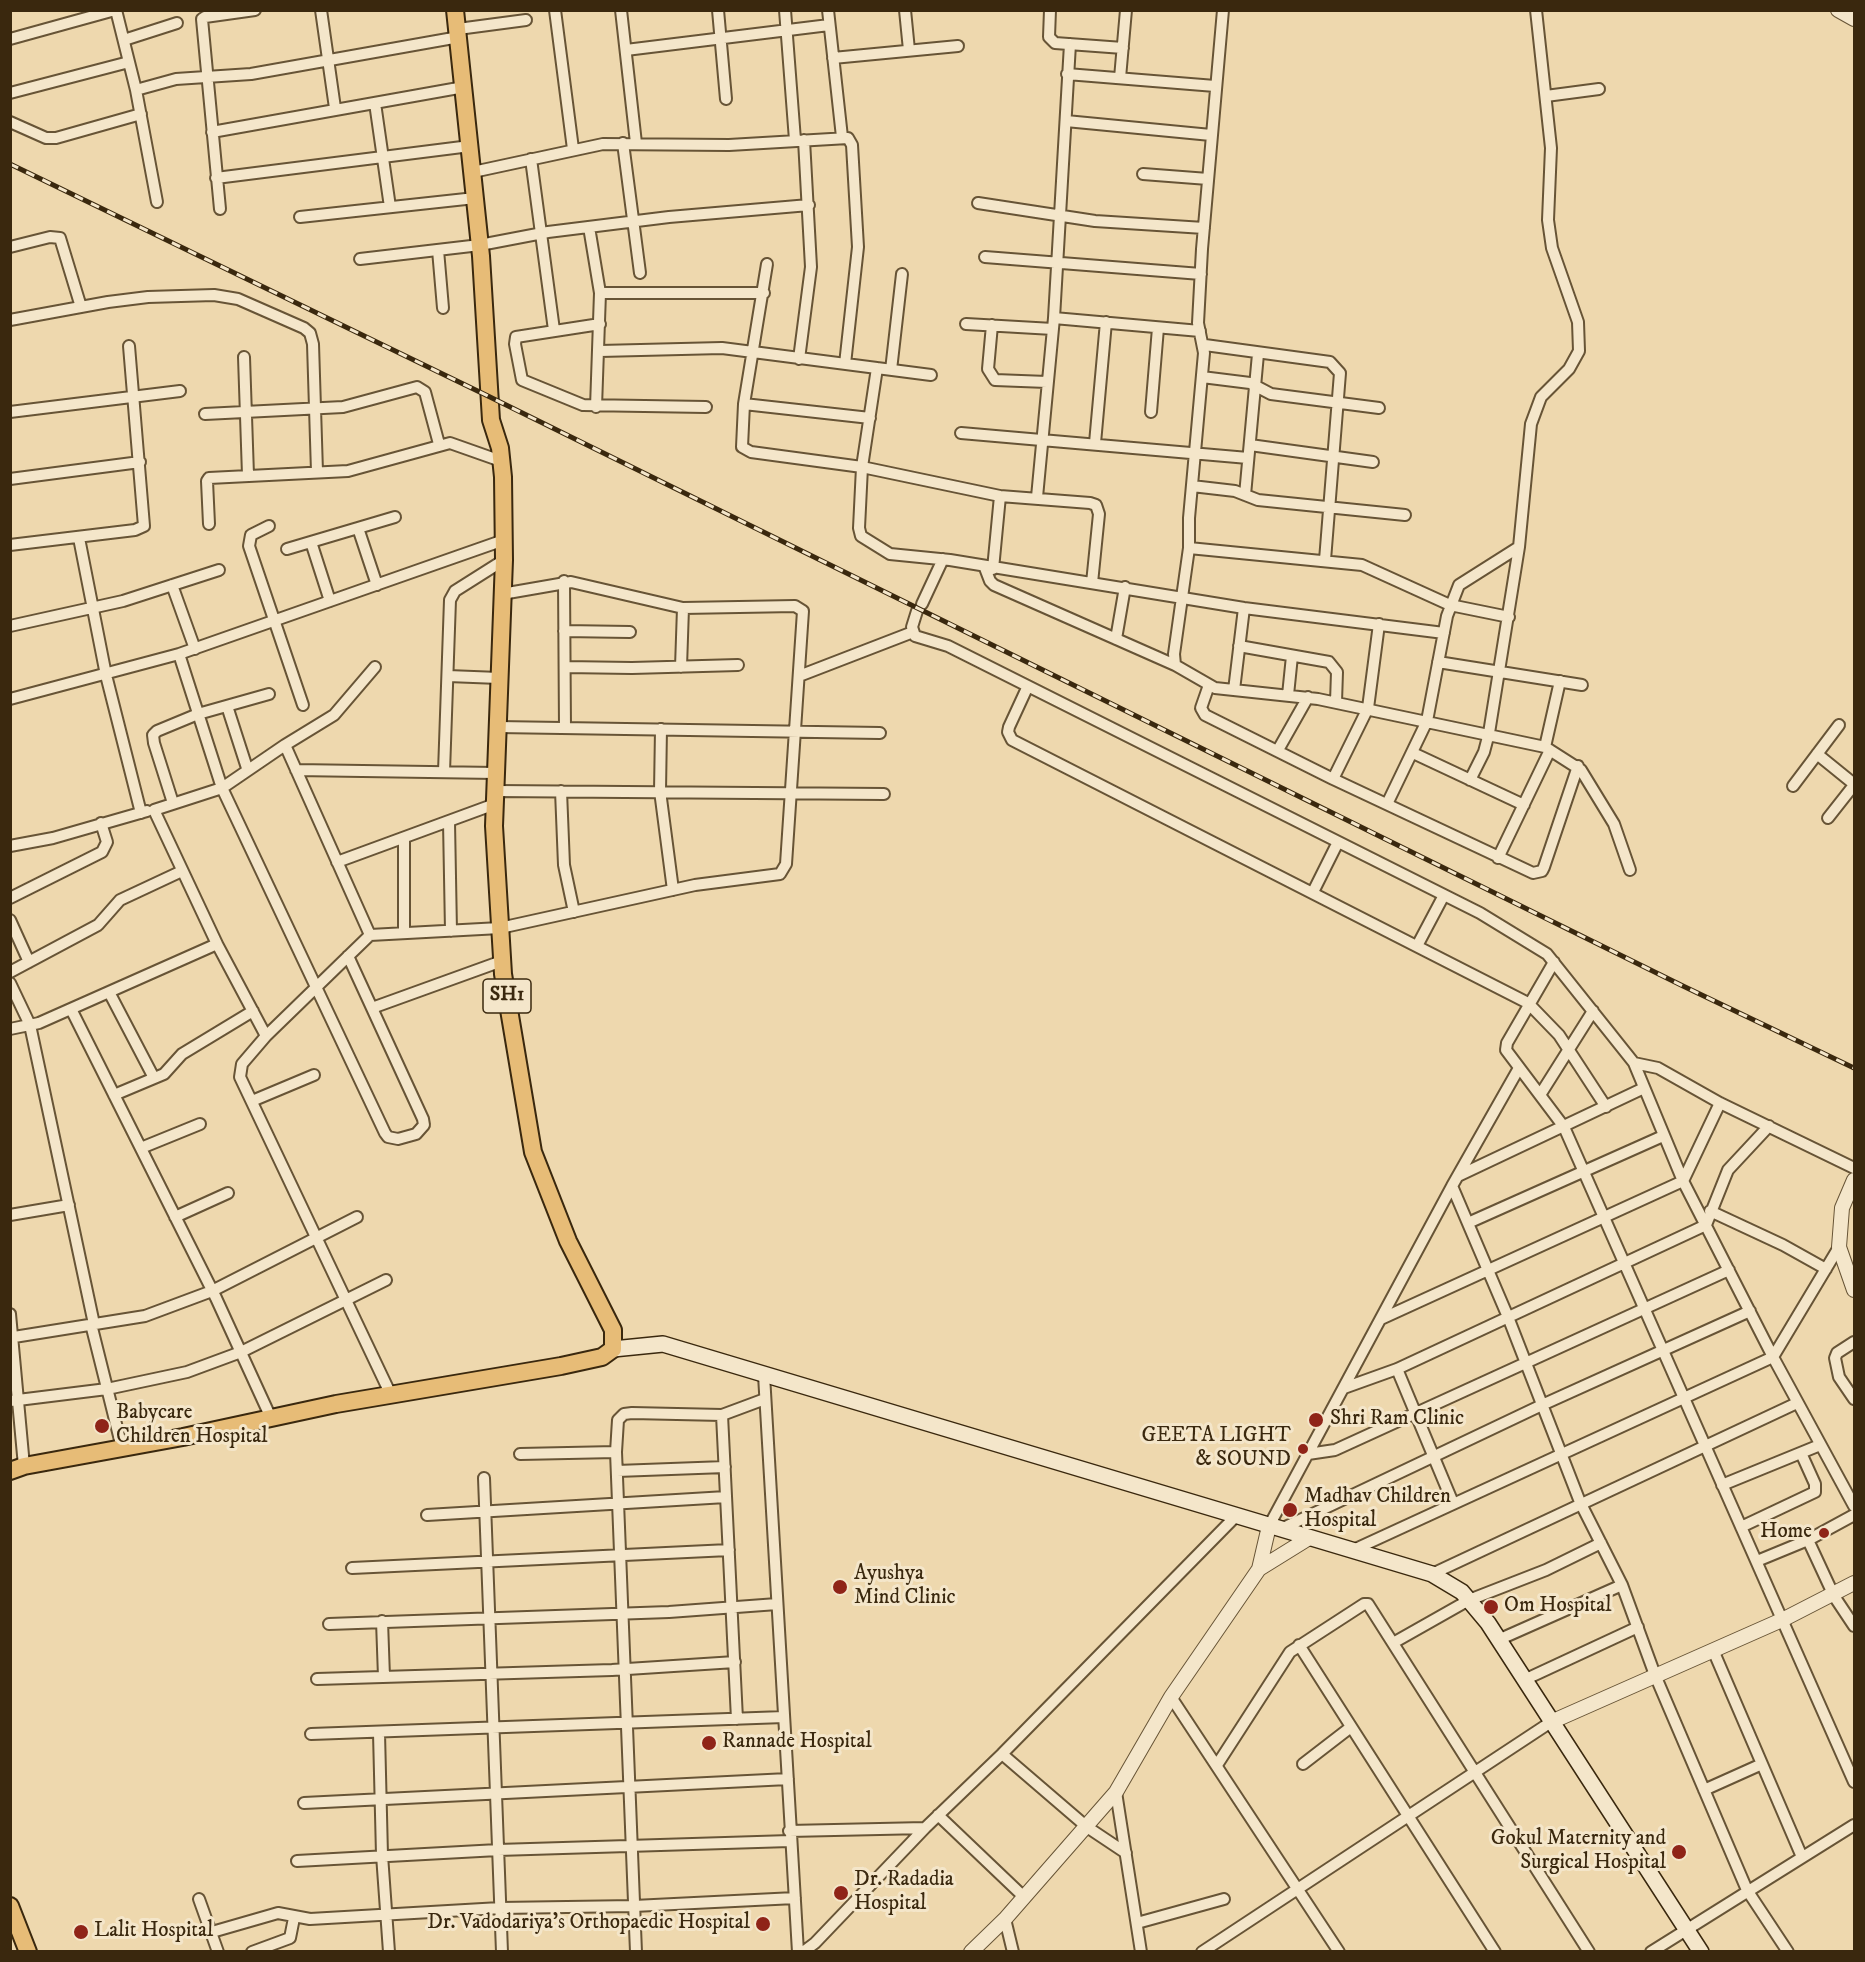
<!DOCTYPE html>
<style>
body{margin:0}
#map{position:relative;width:1865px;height:1962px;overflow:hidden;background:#eed8ae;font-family:"IM FELL DW Pica",serif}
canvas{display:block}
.frame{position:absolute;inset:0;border:12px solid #3a280e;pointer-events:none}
</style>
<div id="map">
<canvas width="1865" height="1962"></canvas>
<div class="frame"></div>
</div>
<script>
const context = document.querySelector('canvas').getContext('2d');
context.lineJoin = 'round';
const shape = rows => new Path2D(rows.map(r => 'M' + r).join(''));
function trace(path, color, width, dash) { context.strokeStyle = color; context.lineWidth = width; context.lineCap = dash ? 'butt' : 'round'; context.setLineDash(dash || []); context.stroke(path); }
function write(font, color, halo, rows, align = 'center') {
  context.font = font + ' "IM FELL DW Pica",serif'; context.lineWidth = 6; context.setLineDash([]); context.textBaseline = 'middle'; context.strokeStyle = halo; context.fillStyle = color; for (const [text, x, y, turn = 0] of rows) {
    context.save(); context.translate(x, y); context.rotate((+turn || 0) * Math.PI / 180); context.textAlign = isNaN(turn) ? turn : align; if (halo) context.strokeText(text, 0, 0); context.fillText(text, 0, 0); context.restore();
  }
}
const minor = shape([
 [116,10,136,90,157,202],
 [321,10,335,108],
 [555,10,573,149],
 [621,10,636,143],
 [718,10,726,99],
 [785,10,795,140],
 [828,10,842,137],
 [905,10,909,50],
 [1050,10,1049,37,1055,43,1123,48],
 [1223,10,1202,249,1198,323,1204,353,1189,518,1189,548,1174,654,1175,665,1215,688,1318,699,1545,747,1581,770,1614,824,1630,870],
 [458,29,526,20],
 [10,39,115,10],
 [124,40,177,23],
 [626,50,829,25],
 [833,58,958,46],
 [1067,74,1215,86],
 [1120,78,1126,10],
 [136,90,176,79,251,74,459,37],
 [10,93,129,62],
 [1546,96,1599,89],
 [375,103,390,207],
 [1066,121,1211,135],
 [10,122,46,138,56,138,141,114],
 [212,132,464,87],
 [623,143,640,273],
 [531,159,554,330],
 [473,172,603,144,729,145,848,138,852,145,858,247,845,364],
 [1143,174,1208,179],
 [216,178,470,146],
 [978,203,1095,221,1204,228],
 [220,209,202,19,205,17,255,10],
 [300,217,475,198],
 [589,227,600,293,596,407],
 [10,247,50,237,60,238,81,307],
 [438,250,443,308],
 [985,257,1201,274],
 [360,259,480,245,548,232,669,217,809,205],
 [767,264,744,404,742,447,751,452,862,467,1000,496,1090,503,1096,505,1099,514,1092,583],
 [600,293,764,293],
 [1054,318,1200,331],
 [10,320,108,302,148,297,214,295,238,299,304,328,310,333,313,344,317,472],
 [600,324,516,337,515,344,522,380,583,405,706,407],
 [966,324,1053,329],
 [992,325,988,369,995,380,1047,382],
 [1205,345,1330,362,1340,373,1325,560],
 [600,351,722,348,931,375],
 [244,357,248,475],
 [799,359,811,267,804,140],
 [877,368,862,467,859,528,861,536,890,554,950,560,1244,608,1444,633],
 [891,370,902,274],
 [1202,377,1250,383,1271,394,1379,408],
 [744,404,870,418],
 [10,412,180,391],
 [1151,412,1158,328],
 [205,414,343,407,417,387,425,392,439,444],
 [961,433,1248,458],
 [1095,443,1106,322],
 [1250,445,1373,462],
 [10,479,140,462],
 [1192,486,1235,491,1258,500,1405,515],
 [1245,495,1258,354],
 [1037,497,1054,318,1070,44],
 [209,524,207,481,209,478,348,471,450,443,501,461],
 [269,526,251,535,249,546,303,705],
 [358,528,377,585],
 [79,538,106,675,141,813],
 [311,542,330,601],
 [10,545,135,530,144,526,129,346],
 [1189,548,1362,565,1450,605,1509,617],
 [287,549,395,517],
 [985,568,990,581,994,585,1175,665],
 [993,569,1000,496],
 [564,581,565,728],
 [172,585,195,649],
 [922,604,943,559],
 [917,611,912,627,915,636,948,646,1480,913,1547,954,1634,1063,1683,1181,1773,1357,1854,1506],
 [10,626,123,601,219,570],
 [564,631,630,632],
 [1116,639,1125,587],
 [1239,646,1329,662,1337,672,1336,702],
 [179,654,222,788,385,1133,388,1137,398,1139,416,1134,424,1125,423,1119,348,956],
 [1438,662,1582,685],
 [565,667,632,668,738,665],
 [681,667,683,608],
 [448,676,499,678],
 [799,676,913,632],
 [1209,685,1201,708,1205,715,1333,779,1533,873,1542,871,1544,867,1578,766],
 [1027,688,1009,727,1008,732,1012,740,1528,1003,1559,1035,1606,1107],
 [1234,690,1244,608],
 [1288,695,1292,656],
 [10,699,179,654,504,540],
 [227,706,247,768],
 [498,727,880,733],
 [661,729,660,791,673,890],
 [285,745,334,715,375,667],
 [1545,747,1560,681],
 [1278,750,1308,697],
 [1413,753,1524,805],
 [1817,754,1854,784],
 [296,770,496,773],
 [444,772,450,600,455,591,504,560],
 [1333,779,1368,708,1379,624],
 [1470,780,1484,752,1489,733,1519,547,1531,424,1541,397,1569,369,1579,351,1578,322,1552,248,1548,220,1551,148,1536,10],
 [1793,786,1839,725],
 [496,791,884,794],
 [561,791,564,865,574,912],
 [173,803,154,743,153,735,157,731,198,714,269,694],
 [1387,804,1427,721,1447,616,1459,585,1519,547],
 [1828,818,1854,785],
 [449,822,451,931],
 [404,840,404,933],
 [10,846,53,838,147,811],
 [1498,858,1550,750],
 [337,862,495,804],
 [1313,892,1338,842],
 [10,898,102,852,107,842,101,823],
 [10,920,29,962],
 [217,944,266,1036,370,935],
 [1417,946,1444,895],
 [1554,962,1507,1043,1506,1050,1564,1127,1854,1782],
 [10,972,98,925,120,900,182,871],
 [10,983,30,1025,94,1324],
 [109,992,154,1078],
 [372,1008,502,961],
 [71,1009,216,1298,271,1418],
 [10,1029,39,1023,217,944,154,810,222,788,285,745,370,935,500,928,695,885,780,874,786,864,803,611,795,606,683,608,571,582,502,594],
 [266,1036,242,1064,240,1077,391,1395],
 [1634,1063,1658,1068,1720,1103,1854,1168],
 [114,1095,164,1074,182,1054,253,1011],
 [1540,1095,1593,1011],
 [252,1101,314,1075],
 [141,1148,200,1124],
 [1458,1176,1644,1088],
 [1452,1186,1508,1317,1580,1502,1622,1585,1655,1675,1747,1890,1788,1952],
 [1710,1211,1783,1245,1826,1269],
 [10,1215,69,1205],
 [175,1217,228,1193],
 [1468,1223,1663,1136],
 [10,1314,24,1466],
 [1381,1319,1683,1181,1720,1103],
 [91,1324,122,1448],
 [14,1337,145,1316,212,1291,357,1217],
 [1854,1342,1837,1353,1835,1358,1839,1377,1854,1399],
 [1397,1369,1453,1503],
 [764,1375,798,1952],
 [1344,1388,1397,1369,1706,1225,1728,1170,1769,1126],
 [10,1401,107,1389,187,1372,241,1352,386,1280],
 [722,1415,737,1719],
 [520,1454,616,1452],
 [1308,1454,1335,1450,1729,1270],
 [617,1471,725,1467],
 [484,1478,502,1952],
 [1722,1485,1820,1445],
 [427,1515,726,1497],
 [1269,1526,1452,1186,1519,1068],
 [1741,1527,1815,1492,1815,1484,1801,1453],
 [1281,1529,1542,1405,1750,1311],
 [1808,1540,1834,1596,1854,1626],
 [1351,1551,1773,1357,1839,1247],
 [1757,1561,1808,1540,1854,1515],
 [352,1568,729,1550],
 [1432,1574,1797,1403],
 [382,1621,384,1677],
 [329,1624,669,1612,777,1604],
 [1498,1640,1622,1585],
 [1393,1643,1469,1600,1546,1570,1601,1543],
 [1299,1645,1495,1952],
 [1713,1650,1802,1857],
 [317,1679,612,1670,735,1662],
 [1524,1680,1638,1627],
 [1171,1697,1339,1952],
 [379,1733,382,1855,389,1952],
 [311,1734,784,1717],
 [1002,1754,1087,1827,1126,1853],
 [1303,1764,1351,1727],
 [1217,1765,1290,1652,1364,1604,1368,1604,1589,1952],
 [1704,1790,1762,1764],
 [1116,1792,1141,1952],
 [304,1803,788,1779],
 [938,1815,1024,1897],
 [789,1831,925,1828],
 [297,1861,498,1850,790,1841],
 [199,1899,218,1952],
 [1005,1919,1013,1952],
 [1137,1923,1224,1899],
 [212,1932,278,1913,310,1919,500,1908,634,1906,795,1898],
 [252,1952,290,1938,294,1918],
 [636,1952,616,1452,618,1420,624,1414,632,1413,722,1415,765,1399],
 [803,1952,815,1943,925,1828,1002,1754,1236,1516],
 [1202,1952,1551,1722],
 [1651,1952,1854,1825]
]);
const tertiary = shape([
 [1838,10,1854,19],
 [1854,1180,1842,1208,1839,1247,1854,1290],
 [1259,1569,1309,1538],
 [1551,1722,1784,1619,1854,1583],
 [971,1952,1005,1919,1116,1792,1171,1697,1259,1569,1269,1526]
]);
const secondary = shape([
 [613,1349,663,1344,1432,1574,1462,1592,1488,1623,1701,1952]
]);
const primary = shape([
 [10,1471,24,1466,183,1437,336,1404,561,1366,602,1357,613,1349,613,1330,568,1241,533,1152,503,974,494,826,504,560,503,477,500,448,491,420,481,256,455,10],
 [10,1906,28,1952]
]);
const rail = shape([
 [10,164,490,397,1683,986,1854,1068]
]);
const markers = [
 [1316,1420,8,"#8f2418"],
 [102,1426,8,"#8f2418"],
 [1303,1449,6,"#8f2418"],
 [1290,1510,8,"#8f2418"],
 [1824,1533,6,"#8f2418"],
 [840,1587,8,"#8f2418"],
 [1491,1607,8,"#8f2418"],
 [709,1743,8,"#8f2418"],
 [1679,1852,8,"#8f2418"],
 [841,1893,8,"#8f2418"],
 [763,1924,8,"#8f2418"],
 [81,1932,8,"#8f2418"]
];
const shields = [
 [507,996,48]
];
const shieldNames = [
 ["SH1",507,996]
];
const poiNames = [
 ["Babycare",116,1414],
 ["Children Hospital",116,1438],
 ["Shri Ram Clinic",1330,1420],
 ["GEETA LIGHT",1291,1437,"right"],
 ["& SOUND",1291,1461,"right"],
 ["Madhav Children",1304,1498],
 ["Hospital",1304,1522],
 ["Home",1812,1533,"right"],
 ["Ayushya",854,1575],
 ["Mind Clinic",854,1599],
 ["Om Hospital",1504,1607],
 ["Rannade Hospital",722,1743],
 ["Gokul Maternity and",1666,1840,"right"],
 ["Surgical Hospital",1666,1864,"right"],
 ["Dr. Radadia",854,1881],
 ["Hospital",854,1905],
 ["Dr. Vadodariya's Orthopaedic Hospital",750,1924,"right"],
 ["Lalit Hospital",94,1932]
];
trace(minor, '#675436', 14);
trace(tertiary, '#675436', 16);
trace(secondary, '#3a280e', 18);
trace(primary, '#3a280e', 20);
trace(minor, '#f4e6ca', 10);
trace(tertiary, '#f4e6ca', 14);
trace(secondary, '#f4e6ca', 15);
trace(primary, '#e7bc77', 16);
trace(rail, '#3a280e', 5);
trace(rail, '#f4e6ca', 3, [9]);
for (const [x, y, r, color] of markers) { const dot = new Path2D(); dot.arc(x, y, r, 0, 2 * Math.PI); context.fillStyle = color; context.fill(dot); trace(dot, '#f4e6ca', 2); }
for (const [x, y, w] of shields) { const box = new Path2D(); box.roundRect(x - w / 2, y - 17, w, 34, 4.5); context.fillStyle = '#f4e6ca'; context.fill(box); trace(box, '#3a280e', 1.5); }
write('bold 20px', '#3a280e', null, shieldNames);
write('21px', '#3a280e', '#f4e6ca', poiNames, 'left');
</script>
